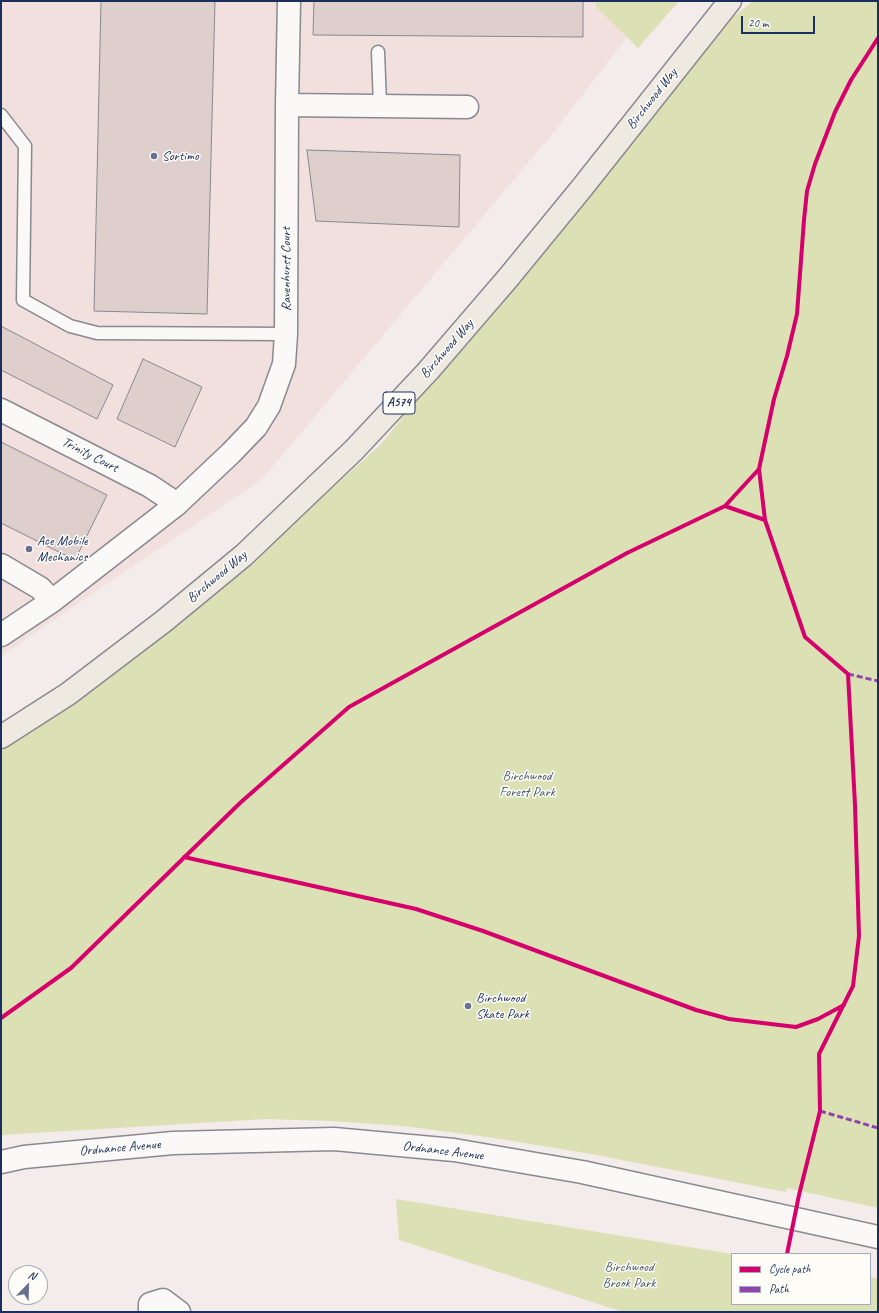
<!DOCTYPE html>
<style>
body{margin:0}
#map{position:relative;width:879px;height:1313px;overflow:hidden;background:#f3ecea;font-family:Caveat,sans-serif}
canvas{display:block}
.frame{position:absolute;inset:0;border:2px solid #1b2f5e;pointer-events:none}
.legend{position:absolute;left:731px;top:1253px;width:140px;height:52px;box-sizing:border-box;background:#fdfcf7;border:1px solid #a3aaba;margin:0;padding:5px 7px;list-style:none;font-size:12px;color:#1b2f5e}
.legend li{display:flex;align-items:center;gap:8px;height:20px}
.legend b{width:20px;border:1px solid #a3aaba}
.north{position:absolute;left:8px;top:1265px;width:40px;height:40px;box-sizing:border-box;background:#fdfcf7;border:1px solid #a3aaba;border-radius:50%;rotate:23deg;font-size:11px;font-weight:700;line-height:16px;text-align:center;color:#1b2f5e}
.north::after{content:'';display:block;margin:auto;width:14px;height:18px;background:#67718f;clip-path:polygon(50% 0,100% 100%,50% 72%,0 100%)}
.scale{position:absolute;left:741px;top:16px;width:74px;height:18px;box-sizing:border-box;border:2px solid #1b2f5e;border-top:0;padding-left:5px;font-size:12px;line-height:14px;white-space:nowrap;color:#1b2f5e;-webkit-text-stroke:3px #fdfcf7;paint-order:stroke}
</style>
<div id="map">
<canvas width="879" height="1313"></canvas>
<div class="frame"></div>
<ul class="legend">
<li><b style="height:5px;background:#d6006c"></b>Cycle path</li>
<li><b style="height:5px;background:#8e44ad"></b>Path</li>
</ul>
<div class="north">N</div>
<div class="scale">20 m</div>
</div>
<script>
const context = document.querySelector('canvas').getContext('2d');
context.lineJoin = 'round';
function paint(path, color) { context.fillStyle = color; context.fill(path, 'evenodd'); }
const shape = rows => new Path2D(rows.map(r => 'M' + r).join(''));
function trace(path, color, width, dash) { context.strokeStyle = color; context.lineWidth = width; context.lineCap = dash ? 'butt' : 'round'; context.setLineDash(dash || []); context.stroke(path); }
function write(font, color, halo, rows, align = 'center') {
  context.font = font + ' Caveat,sans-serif'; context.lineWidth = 3; context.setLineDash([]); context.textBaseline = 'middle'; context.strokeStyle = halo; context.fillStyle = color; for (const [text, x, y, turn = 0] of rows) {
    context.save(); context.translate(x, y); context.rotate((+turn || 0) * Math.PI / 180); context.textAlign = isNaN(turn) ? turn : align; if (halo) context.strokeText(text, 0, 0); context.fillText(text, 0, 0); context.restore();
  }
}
const built = shape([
 [1,1,655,1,553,133,263,478,1,656]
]);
const green = shape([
 [596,1,679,1,638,48,596,7],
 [753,1,878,1,878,1208,787,1188,786,1192,591,1154,494,1138,403,1126,330,1121,266,1119,1,1135,1,747,228,582,380,445,726,23],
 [396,1199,732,1254,732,1304,870,1304,870,1277,878,1278,878,1312,623,1312,399,1240]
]);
const building = shape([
 [101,1,215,1,207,314,94,311,101,1],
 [314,1,583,1,583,37,313,35,314,1],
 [307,150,460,155,459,227,316,221,307,150],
 [1,326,113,385,97,419,1,370,1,326],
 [143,359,202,387,175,447,117,419,143,359],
 [1,442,107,495,75,560,1,523,1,442]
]);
const service = shape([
 [378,52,380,105],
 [1,115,25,146,23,300,70,326,97,333,286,334]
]);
const minor = shape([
 [287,105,467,107],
 [1,410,150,486,177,504],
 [1,565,40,588,52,601],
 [1,635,52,601,177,504,231,453,256,427,269,406,284,364,286,334,287,105,289,1],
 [150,1312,150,1304,163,1300,179,1312]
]);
const tertiary = shape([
 [1,1162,24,1157,173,1143,334,1139,454,1150,582,1172,878,1237]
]);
const primary = shape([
 [1,737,68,694,164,621,244,555,354,450,428,371,508,278,581,189,730,1]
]);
const quiet = shape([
 [848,674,878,681],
 [820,1111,878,1128]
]);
const cycleway = shape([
 [759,469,765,520],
 [725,506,765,520,805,637,848,674,855,805,859,936,853,986,819,1054,820,1111,799,1195,787,1254],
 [184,857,416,909,483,931,696,1010,729,1019,796,1027,818,1019,844,1005],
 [1,1018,71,968,240,803,349,707,627,553,725,506,759,469,774,399,787,356,797,314,804,220,807,191,815,164,835,112,851,80,878,38]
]);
const markers = [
 [154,156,4,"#67718f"],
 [29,549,4,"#67718f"],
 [468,1006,4,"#67718f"]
];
const shields = [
 [399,403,32]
];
const shieldNames = [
 ["A574",399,403]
];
const streetNames = [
 ["Birchwood Way",652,99,-52],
 ["Ravenhurst Court",286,269,-90],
 ["Birchwood Way",447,349,-49],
 ["Trinity Court",90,455,27],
 ["Birchwood Way",217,577,-40],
 ["Ordnance Avenue",120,1148,-5],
 ["Ordnance Avenue",443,1151,7]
];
const poiNames = [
 ["Sortimo",162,156],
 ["Ace Mobile",37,541],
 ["Mechanics",37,557],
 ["Birchwood",476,998],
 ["Skate Park",476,1014]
];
const parkNames = [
 ["Birchwood",527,776],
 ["Forest Park",527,792],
 ["Birchwood",629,1267],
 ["Brook Park",629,1283]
];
paint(built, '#f1e0dd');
paint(green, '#dce0b5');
paint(building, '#decfcd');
trace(building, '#888991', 1);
trace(service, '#888991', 15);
trace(minor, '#888991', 25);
trace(tertiary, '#888991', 25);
trace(primary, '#888991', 25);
trace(service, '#faf9f7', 12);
trace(minor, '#faf9f7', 22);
trace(tertiary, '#faf9f7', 22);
trace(primary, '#efeae1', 22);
trace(quiet, '#8e44ad', 3, [6, 3]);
trace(cycleway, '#d6006c', 4);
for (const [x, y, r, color] of markers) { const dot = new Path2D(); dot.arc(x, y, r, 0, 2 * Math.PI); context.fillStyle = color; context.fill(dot); trace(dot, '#fdfcf7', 1.5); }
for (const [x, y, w] of shields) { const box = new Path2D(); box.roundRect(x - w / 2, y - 11, w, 22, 3); context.fillStyle = '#fdfcf7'; context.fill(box); trace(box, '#1b2f5e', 1); }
write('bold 13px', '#1b2f5e', null, shieldNames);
write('14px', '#1b2f5e', '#fdfcf7', streetNames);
write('14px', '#1b2f5e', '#fdfcf7', poiNames, 'left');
write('14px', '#465969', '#fdfcf7', parkNames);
</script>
